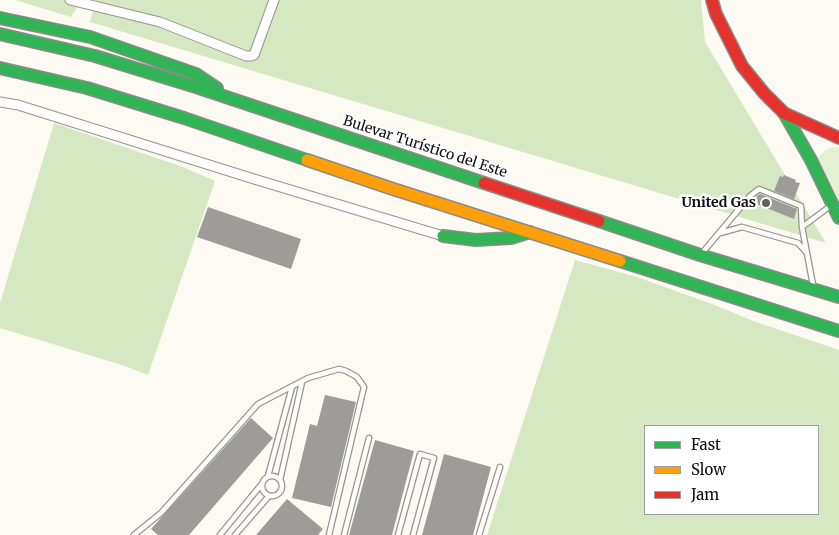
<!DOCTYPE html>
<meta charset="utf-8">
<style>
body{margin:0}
#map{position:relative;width:839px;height:535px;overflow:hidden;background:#fcfaf2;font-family:Merriweather,serif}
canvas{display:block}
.legend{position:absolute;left:644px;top:425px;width:175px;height:90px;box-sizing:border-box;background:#fff;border:1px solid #9f9f9f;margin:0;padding:6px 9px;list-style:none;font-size:15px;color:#0e0e0e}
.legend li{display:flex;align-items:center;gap:10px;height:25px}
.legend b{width:25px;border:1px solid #9f9f9f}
</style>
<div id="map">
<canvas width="839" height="535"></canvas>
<ul class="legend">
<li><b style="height:6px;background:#30b455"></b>Fast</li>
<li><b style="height:6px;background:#ff9f0a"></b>Slow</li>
<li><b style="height:6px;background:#e5322d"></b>Jam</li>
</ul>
</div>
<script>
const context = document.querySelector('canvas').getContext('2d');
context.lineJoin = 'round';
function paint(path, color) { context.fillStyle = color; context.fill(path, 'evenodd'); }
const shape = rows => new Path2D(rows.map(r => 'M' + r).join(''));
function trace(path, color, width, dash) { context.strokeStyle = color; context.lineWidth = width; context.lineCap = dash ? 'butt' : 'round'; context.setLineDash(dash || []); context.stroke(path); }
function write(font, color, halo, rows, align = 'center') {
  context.font = font + ' Merriweather,serif'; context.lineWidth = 5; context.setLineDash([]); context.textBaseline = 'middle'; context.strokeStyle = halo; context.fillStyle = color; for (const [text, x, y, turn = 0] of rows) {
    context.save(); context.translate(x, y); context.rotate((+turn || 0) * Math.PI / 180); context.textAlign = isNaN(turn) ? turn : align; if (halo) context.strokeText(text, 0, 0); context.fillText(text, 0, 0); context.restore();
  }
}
const green = shape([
 [833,147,839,148,839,204,818,158,825,150]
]);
const forest = shape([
 [15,0,82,0,71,17],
 [96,0,701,0,705,42,826,243,90,22],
 [54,123,183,167,215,181,148,375,125,366,0,328,0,303],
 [575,260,637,277,712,304,756,322,839,350,839,535,487,535],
 [645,426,818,426,818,514,645,514]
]);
const building = shape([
 [784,175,796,180,795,182,800,183,794,199,774,191,780,176,783,177],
 [760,194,797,209,794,219,754,203,757,196],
 [208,207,301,239,291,269,197,237],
 [325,395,356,402,331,507,292,498,310,424,317,426],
 [251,418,273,438,189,535,158,535,151,529],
 [375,440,414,451,392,535,349,535],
 [444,454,491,467,473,535,422,535],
 [287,499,323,529,318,535,256,535]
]);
const lane = shape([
 [802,227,829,207],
 [720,233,742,227,798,243,806,252],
 [703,252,750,196,759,189,801,206,802,227,813,285],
 '262 486a10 10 0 1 1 20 0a10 10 0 1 1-20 0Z',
 [268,476,292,387],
 [280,480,302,382],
 [134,535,161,513,258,404,308,378,339,369,346,371,357,377,364,387,329,535],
 [220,535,261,485],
 [235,535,269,496],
 [344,535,369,438],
 [398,535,420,454,434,458,413,535],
 [479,535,500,467]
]);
const street = shape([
 [70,0,160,22,246,56,251,56,254,55,274,0],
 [0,102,18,105,254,179,443,236]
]);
const fast = shape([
 [0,18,90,37,196,74,217,88],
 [0,34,95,56,196,87,484,183],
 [0,68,87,88,184,118,307,160],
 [784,113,811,160,839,218],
 [599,221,700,255,839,297],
 [443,236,476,240,511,238,530,232],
 [620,261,839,331]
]);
const slow = shape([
 [307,160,393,189,620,261]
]);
const jam = shape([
 [712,0,716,14,742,66,764,93,784,113,839,138],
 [484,183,599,221]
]);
const markers = [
 [766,203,5,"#61615e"]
];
const streetNames = [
 ["Bulevar Turístico del Este",425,147,18]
];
const poiNames = [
 ["United Gas",756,203]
];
paint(green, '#e5f1d3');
paint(forest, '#d6e8c1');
paint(building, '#9e9c98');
trace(lane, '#959491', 7);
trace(street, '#959491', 11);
trace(fast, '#8c8b87', 14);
trace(slow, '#8c8b87', 14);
trace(jam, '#8c8b87', 14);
trace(lane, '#fffefd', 4.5);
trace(street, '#fffefd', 9);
trace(fast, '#30b455', 11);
trace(slow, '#ff9f0a', 11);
trace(jam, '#e5322d', 11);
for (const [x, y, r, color] of markers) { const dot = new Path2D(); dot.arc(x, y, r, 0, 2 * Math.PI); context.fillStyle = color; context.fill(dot); trace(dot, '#fff', 2); }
write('14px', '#0e0e0e', '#fff', streetNames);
write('bold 14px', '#0e0e0e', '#fff', poiNames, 'right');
</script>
